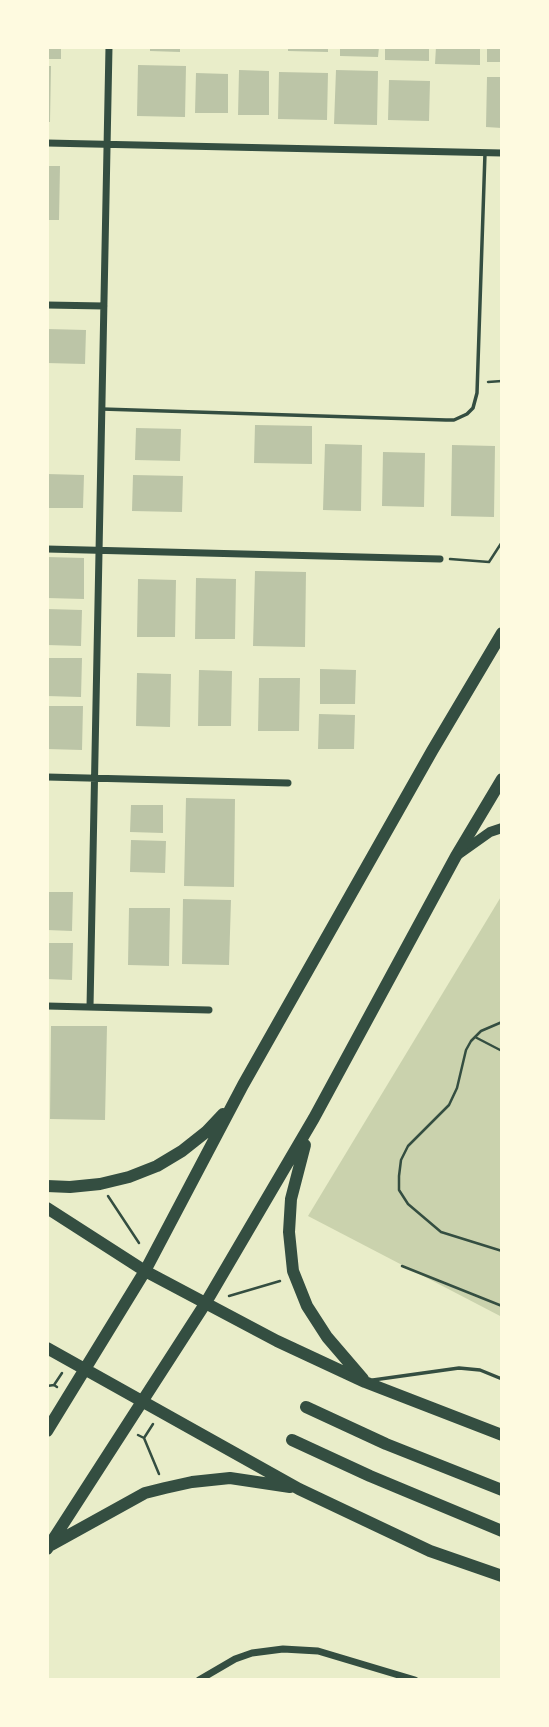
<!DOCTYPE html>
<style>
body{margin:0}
#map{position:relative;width:549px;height:1727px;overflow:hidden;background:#e9edc9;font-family:"Public Sans",sans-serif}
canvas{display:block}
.frame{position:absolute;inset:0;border:49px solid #fefae0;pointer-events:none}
</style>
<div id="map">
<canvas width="549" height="1727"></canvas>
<div class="frame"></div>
</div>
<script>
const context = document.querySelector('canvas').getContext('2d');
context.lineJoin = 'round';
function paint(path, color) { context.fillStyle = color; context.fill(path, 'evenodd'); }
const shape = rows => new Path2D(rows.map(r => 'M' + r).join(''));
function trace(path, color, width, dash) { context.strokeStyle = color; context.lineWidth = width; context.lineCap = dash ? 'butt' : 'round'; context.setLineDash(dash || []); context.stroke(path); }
const green = shape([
 [502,895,502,1317,308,1216]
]);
const building = shape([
 [47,47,61,47,61,59,47,59],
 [150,47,180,47,180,52,150,51],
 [288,47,328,47,328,52,288,51],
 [340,47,379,47,378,57,340,56],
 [385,47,429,47,429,61,385,60],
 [436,47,480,47,480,65,435,64],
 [487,47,502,47,502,62,487,62],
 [138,65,186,66,185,117,137,116],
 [47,66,51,66,50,122,47,122],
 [239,70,269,71,269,115,238,115],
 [336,70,378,71,377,125,334,124],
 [279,72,328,73,327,120,278,119],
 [196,73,228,74,228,113,195,113],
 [487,77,502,77,502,128,486,127],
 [389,80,430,81,429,121,388,120],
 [47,166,60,166,59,220,47,220],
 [47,329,86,330,85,364,47,363],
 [255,425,312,426,312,464,254,463],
 [136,428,181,429,180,461,135,460],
 [325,444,362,445,361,511,323,510],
 [452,445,495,446,494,517,451,516],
 [383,452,425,453,424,507,382,506],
 [47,474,84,475,83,508,47,508],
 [133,475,183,476,182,512,132,511],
 [47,557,84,558,84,599,47,598],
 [255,571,306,572,305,647,253,646],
 [196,578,236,579,235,639,195,639],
 [138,579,176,580,175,637,137,637],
 [47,609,82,610,81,646,47,645],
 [47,658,82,658,81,697,47,696],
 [320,669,356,670,355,704,320,704],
 [199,670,232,671,231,726,198,726],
 [137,673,171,674,170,727,136,726],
 [259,678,300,678,299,731,258,731],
 [47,706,83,706,82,750,47,749],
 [319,714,355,715,354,749,318,749],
 [186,798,235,799,234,887,184,886],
 [131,805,163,805,163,833,130,832],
 [131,840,166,841,165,873,130,872],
 [47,892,73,892,72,931,47,930],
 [183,899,231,900,229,965,182,964],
 [129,908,170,908,169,966,128,965],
 [47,943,73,943,72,980,47,979],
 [51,1026,107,1026,105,1120,50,1119]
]);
const path = shape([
 [488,382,502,381],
 [450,559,489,562,502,542],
 [502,1022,481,1031,471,1041,466,1050,457,1088,449,1105,408,1146,401,1160,399,1176,399,1190,408,1204,441,1232,502,1251],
 [475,1037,502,1051],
 [108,1196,139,1243],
 [402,1266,502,1306],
 [229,1296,280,1281],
 [47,1386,54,1385],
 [57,1387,54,1385,62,1373],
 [138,1435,144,1438,153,1424],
 [144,1438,159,1474]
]);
const service = shape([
 [102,409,446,420,454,420,467,414,473,408,477,393,485,153],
 [373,1380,459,1368,480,1370,502,1379]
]);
const minor = shape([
 [47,143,502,153],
 [47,305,104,306],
 [47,549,440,559],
 [47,777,288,783],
 [47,1006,209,1010],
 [90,1007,109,47],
 [199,1680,235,1659,252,1653,283,1649,318,1651,415,1680]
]);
const tertiary = shape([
 [459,854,490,832,502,828]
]);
const primary = shape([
 [305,1145,291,1199,289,1232,293,1271,307,1306,327,1337,363,1379],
 [47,1186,70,1187,100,1184,129,1177,157,1166,182,1151,206,1132,223,1114],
 [47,1208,145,1271,277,1341,365,1382,502,1435],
 [47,1348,299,1489,430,1551,502,1576],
 [306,1407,386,1444,502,1490],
 [47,1431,145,1271,243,1085,432,751,502,633],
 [292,1440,370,1476,502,1531],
 [51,1545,145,1493,165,1488,192,1482,230,1478,290,1487],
 [47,1549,205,1304,314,1118,456,856,502,779]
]);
paint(green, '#cad2ad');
paint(building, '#bcc5a7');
trace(path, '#344e41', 2.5);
trace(service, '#344e41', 3.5);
trace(minor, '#344e41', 7);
trace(tertiary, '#344e41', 10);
trace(primary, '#344e41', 12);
</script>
